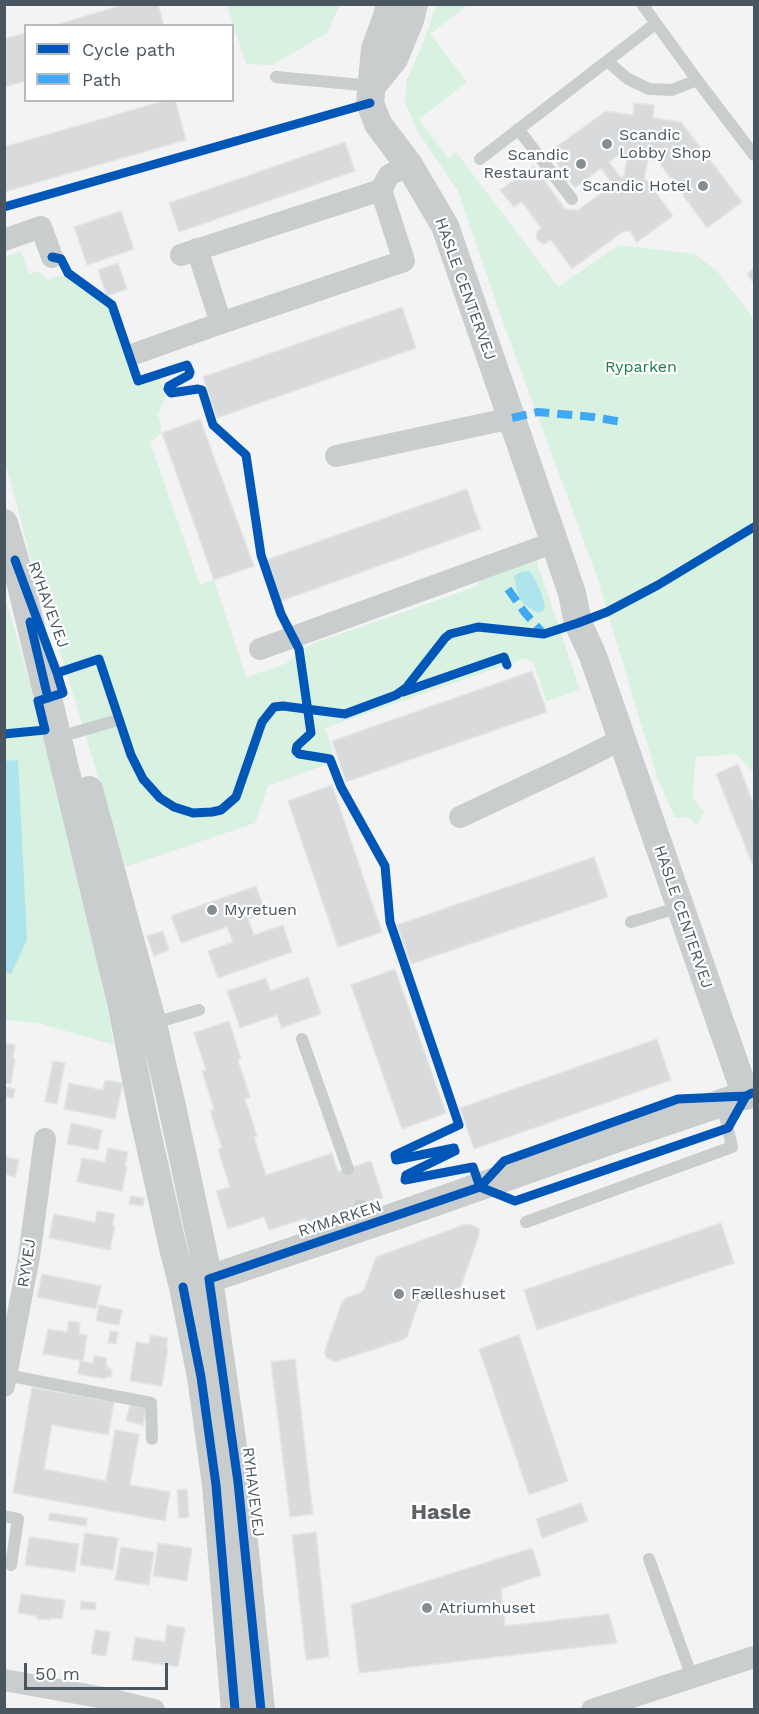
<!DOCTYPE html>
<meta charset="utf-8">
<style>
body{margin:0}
#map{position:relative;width:759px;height:1714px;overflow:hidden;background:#f3f3f3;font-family:"Work Sans",sans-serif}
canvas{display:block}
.frame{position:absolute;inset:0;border:6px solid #4a565f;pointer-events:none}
.legend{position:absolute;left:24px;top:24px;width:210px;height:78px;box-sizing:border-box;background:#fff;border:2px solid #b7bbbf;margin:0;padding:8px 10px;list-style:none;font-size:18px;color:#4a565f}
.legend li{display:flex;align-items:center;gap:12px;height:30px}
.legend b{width:30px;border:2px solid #b7bbbf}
.scale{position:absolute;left:24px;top:1663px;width:144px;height:27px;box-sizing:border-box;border:3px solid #4a565f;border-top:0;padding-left:8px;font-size:18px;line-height:21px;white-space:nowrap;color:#4a565f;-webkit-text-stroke:4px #fff;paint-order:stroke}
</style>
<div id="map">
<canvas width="759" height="1714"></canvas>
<div class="frame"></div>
<ul class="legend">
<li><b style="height:8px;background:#0057b8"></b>Cycle path</li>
<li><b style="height:8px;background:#3fa9f5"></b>Path</li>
</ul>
<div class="scale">50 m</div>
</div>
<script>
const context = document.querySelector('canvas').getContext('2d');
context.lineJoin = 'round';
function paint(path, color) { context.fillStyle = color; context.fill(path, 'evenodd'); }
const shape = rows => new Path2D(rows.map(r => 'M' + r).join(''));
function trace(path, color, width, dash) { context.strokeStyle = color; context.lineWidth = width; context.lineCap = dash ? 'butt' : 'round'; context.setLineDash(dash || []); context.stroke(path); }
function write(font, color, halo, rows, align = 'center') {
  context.font = font + ' "Work Sans",sans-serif'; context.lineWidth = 4.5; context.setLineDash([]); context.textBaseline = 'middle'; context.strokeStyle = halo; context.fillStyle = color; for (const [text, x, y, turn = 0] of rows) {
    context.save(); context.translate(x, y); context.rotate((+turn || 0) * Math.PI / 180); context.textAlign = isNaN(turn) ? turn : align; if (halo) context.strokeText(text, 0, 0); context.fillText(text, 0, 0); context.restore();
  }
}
const green = shape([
 [227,5,227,4,340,5,327,33,272,65,246,64],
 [436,5,468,5,430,34,467,82,419,119,448,158,456,152,558,287,619,245,695,254,717,271,754,319,754,773,736,754,696,757,693,788,693,798,704,812,697,826,688,817,675,818,658,780,596,574,504,325,458,191,418,132,405,102,407,80,427,33],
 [21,251,29,274,39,271,47,280,68,273,112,305,138,381,153,377,160,380,167,395,158,413,162,433,150,442,200,585,214,580,246,677,285,664,312,644,478,586,476,578,535,556,580,690,546,701,534,664,526,658,325,728,336,761,268,786,255,823,125,867,64,664,36,581,17,505,5,463,4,257],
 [4,593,32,691,102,977,114,1045,38,1023,5,1020]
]);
const water = shape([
 [530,571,540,589,545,607,542,612,536,612,524,604,518,595,514,576,521,572],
 [18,760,27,940,11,974,4,972,4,761]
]);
const building = shape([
 [126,4,158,4,164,26,52,26,126,4],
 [26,33,26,81,4,87,4,39,26,33],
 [167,100,175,100,186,140,4,192,4,147,167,100],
 [634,103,654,105,653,118,681,122,742,202,707,228,658,161,648,159,644,180,647,180,673,216,637,242,630,231,624,231,572,269,551,240,544,244,538,241,536,236,537,232,541,228,522,202,514,207,500,190,534,166,565,209,578,210,613,185,601,168,575,188,549,152,606,111,633,115,634,103],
 [618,155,627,157,624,176,621,178,609,162,618,155],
 [345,142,355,171,179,232,169,203,345,142],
 [121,211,134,249,87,265,74,227,121,211],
 [118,263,127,289,107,296,98,270,118,263],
 [754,268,754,284,747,274,754,268],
 [402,307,416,348,217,418,203,377,402,307],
 [200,419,254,566,214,580,162,433,200,419],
 [467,489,481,529,281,601,266,560,467,489],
 [532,671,547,712,346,782,332,741,532,671],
 [738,764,754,805,754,868,716,774,738,764],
 [332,785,382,932,338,947,288,801,332,785],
 [594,857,608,897,411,964,397,925,594,857],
 [256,886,266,913,248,919,254,935,283,925,292,952,218,978,208,951,233,942,227,927,181,943,171,916,256,886],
 [163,931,169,950,154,956,147,936,163,931],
 [395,969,446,1113,402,1129,351,985,395,969],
 [308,977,321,1014,281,1028,277,1015,240,1028,227,991,266,978,270,991,308,977],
 [229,1021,241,1059,238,1060,250,1097,245,1099,257,1136,254,1137,266,1175,332,1153,338,1172,371,1161,383,1198,307,1223,306,1218,269,1230,264,1217,228,1229,216,1191,230,1187,218,1149,222,1148,210,1111,214,1109,202,1071,206,1070,194,1033,229,1021],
 [657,1039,671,1080,474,1149,460,1108,657,1039],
 [4,1043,15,1045,13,1058,15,1059,11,1084,4,1083,4,1043],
 [53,1061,65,1063,57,1104,45,1102,53,1061],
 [105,1080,123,1083,115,1119,64,1109,69,1083,103,1090,105,1080],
 [4,1087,15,1089,13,1098,4,1096,4,1087],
 [71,1123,102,1130,98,1150,67,1144,71,1123],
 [108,1148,128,1152,125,1166,127,1167,122,1191,77,1182,82,1158,105,1162,108,1148],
 [4,1156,19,1160,15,1177,4,1174,4,1156],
 [131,1196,144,1198,143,1206,129,1204,131,1196],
 [97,1211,115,1214,112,1225,115,1226,110,1250,49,1238,54,1214,95,1222,97,1211],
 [721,1223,734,1263,537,1330,524,1290,721,1223],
 [466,1224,475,1226,479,1229,479,1235,461,1286,457,1289,421,1301,418,1304,407,1337,402,1340,335,1362,327,1358,325,1354,325,1350,342,1302,346,1298,360,1293,364,1290,376,1257,466,1224],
 [42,1274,101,1286,96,1309,37,1297,42,1274],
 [99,1305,122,1310,119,1325,96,1321,99,1305],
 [69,1321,80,1323,79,1334,87,1335,83,1361,43,1354,48,1329,67,1332,69,1321],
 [110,1331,118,1332,116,1344,108,1343,110,1331],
 [151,1335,168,1338,166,1347,168,1347,162,1386,130,1381,136,1342,149,1344,151,1335],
 [519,1335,568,1481,529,1495,479,1349,519,1335],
 [94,1356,107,1358,106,1365,108,1366,107,1368,112,1369,111,1377,106,1377,105,1379,78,1374,80,1361,93,1363,94,1356],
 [295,1359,313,1514,290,1517,271,1362,295,1359],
 [32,1387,114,1402,108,1435,52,1425,44,1469,106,1481,115,1430,139,1434,130,1485,170,1492,165,1521,13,1493,32,1387],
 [130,1405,146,1408,143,1425,126,1421,130,1405],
 [187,1489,189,1517,179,1518,177,1490,187,1489],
 [581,1503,588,1521,542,1538,536,1519,581,1503],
 [50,1513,87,1518,86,1526,48,1520,50,1513],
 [316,1532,329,1657,306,1660,292,1535,316,1532],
 [85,1533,118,1538,113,1570,80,1565,85,1533],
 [29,1537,79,1544,75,1572,25,1565,29,1537],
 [158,1543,192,1548,187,1581,153,1576,158,1543],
 [121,1547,154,1552,149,1585,115,1580,121,1547],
 [532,1548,541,1575,501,1589,505,1626,609,1614,617,1643,359,1673,351,1605,532,1548],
 [21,1594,65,1600,62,1619,51,1618,51,1620,37,1619,37,1616,18,1613,21,1594],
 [81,1601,96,1603,95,1610,80,1609,81,1601],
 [167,1625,185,1628,178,1667,132,1660,135,1637,165,1642,167,1625],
 [95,1630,110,1632,106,1656,91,1654,95,1630]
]);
const service = shape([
 [642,4,697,80,754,155],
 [607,61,628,79,649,89,672,90,697,80],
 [276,77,372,86],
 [518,129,572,199],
 [480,159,655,24],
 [73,733,118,720],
 [631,922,667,911,678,904],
 [151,1024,199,1010],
 [302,1039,348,1169],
 [360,1205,367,1225],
 [526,1222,732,1147,722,1103],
 [6,1375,151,1403,152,1439],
 [4,1516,18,1519,11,1565],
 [649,1559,692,1677]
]);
const minor = shape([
 [4,240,41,227,52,257],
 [181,255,381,190,389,175,409,165],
 [221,323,404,261,381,190],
 [137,353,221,323,197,249],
 [336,456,512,418],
 [260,649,555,542],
 [460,817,579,761,622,739],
 [4,1386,29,1257,45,1139],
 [4,1680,104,1698,154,1710],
 [592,1710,754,1657]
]);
const tertiary = shape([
 [390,4,387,16,375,49,370,103,378,124,409,165,445,226,572,593,578,623,593,656,746,1096],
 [372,86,394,59,410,20,414,4],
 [4,523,15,560,121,1002,142,1110,173,1248,183,1287,201,1377,216,1485,235,1710],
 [89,790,153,1024,171,1102,209,1279,238,1482,261,1710],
 [191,1285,393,1217,618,1138,754,1092]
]);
const quiet = shape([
 [512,418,538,412,593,417,622,422],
 [508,589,525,613,543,633]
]);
const cycleway = shape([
 [4,207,370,103],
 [52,257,61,259,68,273,112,305,138,381,187,365,190,372,189,375,169,386,168,389,171,393,198,389,202,390,213,425,246,455,261,555,281,614,299,649,311,733,297,746,296,751,299,754,330,759,341,787,385,866,390,922,459,1125,395,1155,396,1160,454,1148,455,1151,406,1175,405,1180,473,1167,480,1187,515,1201,728,1128,746,1096],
 [30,622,48,698],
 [57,673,99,659,131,755,143,779,160,798,174,807,193,813,212,812,221,810,236,797,262,722,274,707,283,706,345,714,396,695,406,688,445,638,450,634,478,627,544,634,578,623,607,612,658,585,754,527],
 [403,692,504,657,507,665],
 [4,734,45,730,38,701,63,693,57,673,15,560],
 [183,1287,201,1377,216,1485,235,1710],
 [261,1710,238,1482,209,1279,480,1187,504,1161,678,1099,746,1096,752,1093]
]);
const markers = [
 [607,144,6,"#858d93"],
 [581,164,6,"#858d93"],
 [703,186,6,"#858d93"],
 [212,910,6,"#858d93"],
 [399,1294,6,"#858d93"],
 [427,1608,6,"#858d93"]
];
const poiNames = [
 ["Scandic",619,135],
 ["Lobby Shop",619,153],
 ["Scandic",569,155,"right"],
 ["Restaurant",569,173,"right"],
 ["Scandic Hotel",691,186,"right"],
 ["Myretuen",224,910],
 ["Fælleshuset",411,1294],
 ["Atriumhuset",439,1608]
];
const streetNames = [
 ["HASLE CENTERVEJ",465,289,70],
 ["RYHAVEVEJ",48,605,70],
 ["HASLE CENTERVEJ",683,917,71],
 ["RYMARKEN",340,1219,-18],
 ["RYVEJ",27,1263,-81],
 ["RYHAVEVEJ",253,1492,83]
];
const parkNames = [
 ["Ryparken",641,367]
];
const districtNames = [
 ["Hasle",441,1513]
];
paint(green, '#d8f1e0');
paint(water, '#aee5ed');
paint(building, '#d9dadb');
trace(building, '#e4e5e6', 1.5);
trace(service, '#cacdce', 12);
trace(minor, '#cacdce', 22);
trace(tertiary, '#cacdce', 28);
trace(quiet, '#3fa9f5', 8, [15, 8]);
trace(cycleway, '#0057b8', 9);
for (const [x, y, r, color] of markers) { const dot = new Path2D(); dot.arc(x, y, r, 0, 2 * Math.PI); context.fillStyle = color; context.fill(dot); trace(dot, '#fff', 2); }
write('16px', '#4a565f', '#fff', poiNames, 'left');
write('16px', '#4a565f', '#fff', streetNames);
write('16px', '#1a8045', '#fff', parkNames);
write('bold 22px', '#5e6266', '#fff', districtNames);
</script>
